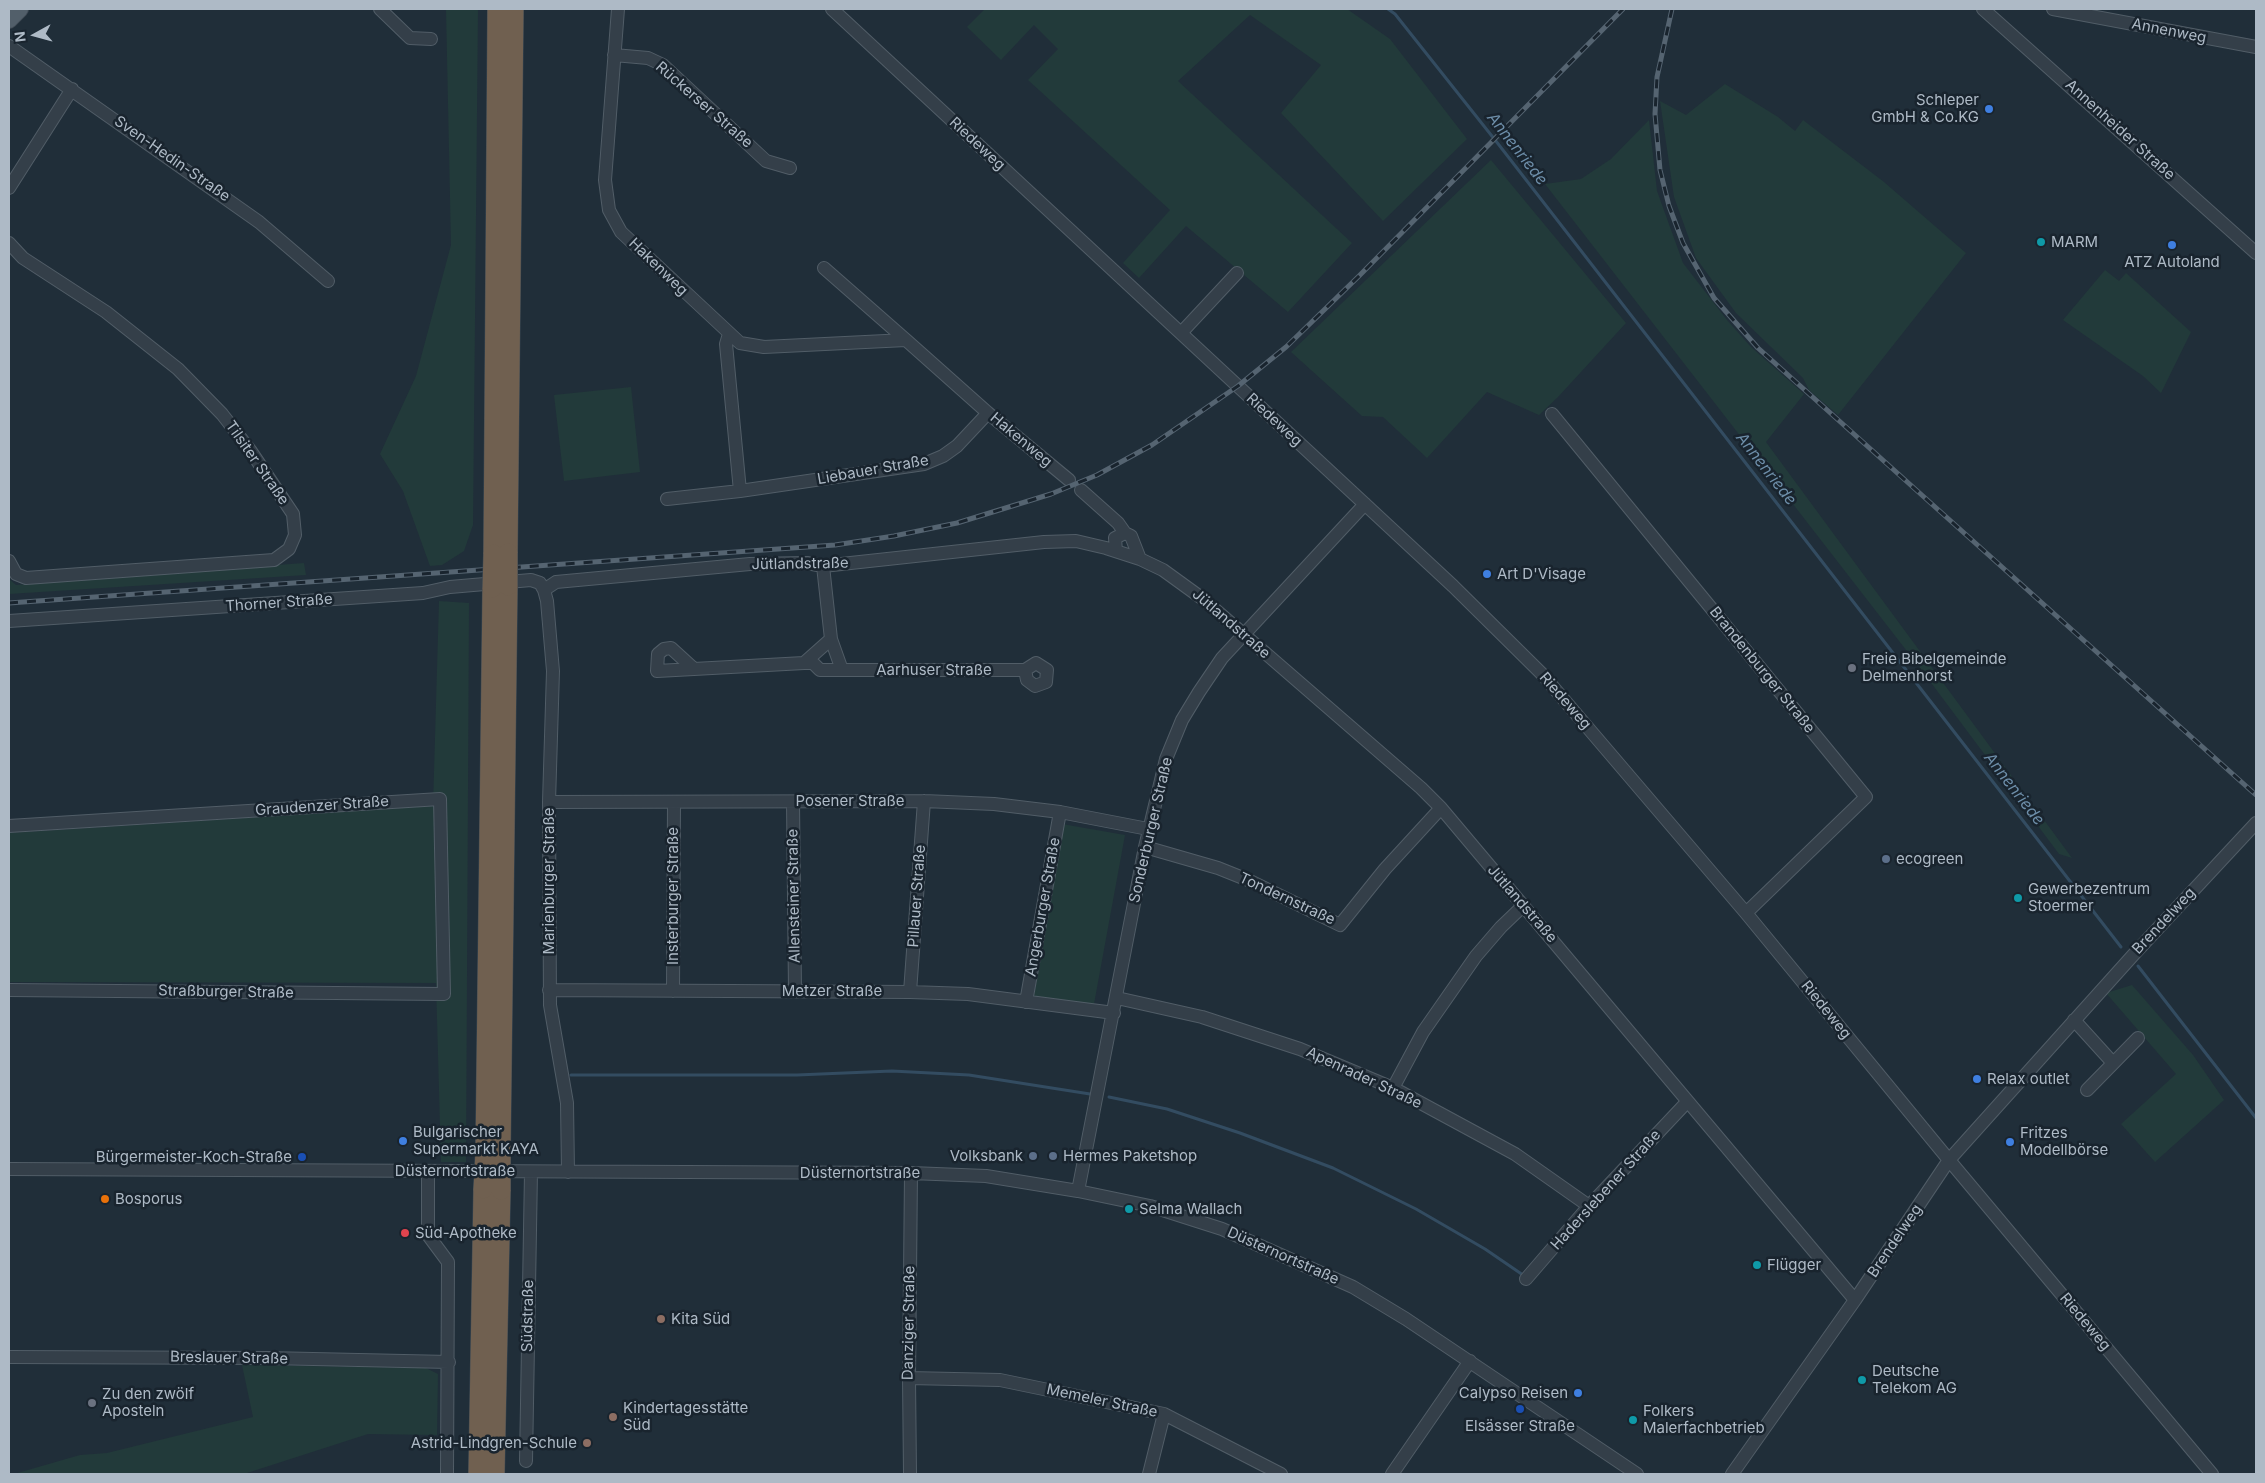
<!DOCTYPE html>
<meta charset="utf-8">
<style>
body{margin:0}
#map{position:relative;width:2265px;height:1483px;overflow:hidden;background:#202e39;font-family:Inter,sans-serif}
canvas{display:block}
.frame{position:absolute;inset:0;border:10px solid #aebac6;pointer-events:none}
.north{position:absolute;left:10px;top:10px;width:50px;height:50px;-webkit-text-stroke:4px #19242e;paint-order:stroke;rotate:263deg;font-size:14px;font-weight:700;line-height:20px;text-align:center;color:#aebac6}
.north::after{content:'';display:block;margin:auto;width:18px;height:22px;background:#aebac6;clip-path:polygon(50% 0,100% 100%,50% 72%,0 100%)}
</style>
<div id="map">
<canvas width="2265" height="1483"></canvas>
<div class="frame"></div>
<div class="north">N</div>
</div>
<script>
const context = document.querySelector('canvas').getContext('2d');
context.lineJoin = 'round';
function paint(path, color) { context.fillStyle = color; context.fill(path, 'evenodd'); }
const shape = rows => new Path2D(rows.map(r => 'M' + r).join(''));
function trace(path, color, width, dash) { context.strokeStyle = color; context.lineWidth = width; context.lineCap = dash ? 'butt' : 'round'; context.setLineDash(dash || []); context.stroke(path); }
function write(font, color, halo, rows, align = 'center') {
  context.font = font + ' Inter,sans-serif'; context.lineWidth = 5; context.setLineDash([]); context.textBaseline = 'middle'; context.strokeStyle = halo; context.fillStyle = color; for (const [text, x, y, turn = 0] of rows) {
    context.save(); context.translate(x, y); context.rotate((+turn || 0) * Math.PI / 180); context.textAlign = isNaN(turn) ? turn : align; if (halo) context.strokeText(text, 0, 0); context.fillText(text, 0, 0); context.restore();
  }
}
const green = shape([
 [446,9,478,9,473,525,464,551,442,565,430,566,403,491,380,454,416,376,451,245],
 [985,9,1347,9,1390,39,1467,139,1383,221,1281,113,1321,65,1250,15,1178,81,1352,243,1288,312,1186,226,1139,278,1123,263,1170,210,1028,80,1058,49,1034,25,1001,60,967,27],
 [1725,84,1778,117,1795,131,1803,120,1884,182,1966,253,1838,415,1809,390,1803,378,1736,313,1696,258,1674,197,1660,101,1686,115],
 [1649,120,1657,191,1683,263,1727,320,1751,347,1804,394,1766,442,2072,858,2059,854,1920,668,1545,184,1581,179,1611,159],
 [1491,160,1626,323,1558,397,1539,415,1487,392,1427,458,1383,417,1362,416,1291,352],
 [2105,270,2119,281,2126,273,2191,332,2161,393,2143,376,2063,320],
 [631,387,640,472,564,481,554,395],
 [304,563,306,575,9,594,9,579,16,585],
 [439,601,469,603,466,1162,441,1162,436,983,9,982,9,833,433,806],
 [1062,824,1125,835,1094,1004,1034,996],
 [2132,985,2193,1055,2224,1100,2155,1162,2121,1124,2176,1074,2106,993],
 [242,1365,426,1368,438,1374,437,1435,368,1434,244,1474,14,1474,80,1455,107,1453,253,1417]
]);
const stream = shape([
 [1388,9,1395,14,1499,145,2121,947],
 [2138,966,2256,1118],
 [571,1075,797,1075,892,1071,969,1075,1090,1094],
 [1109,1097,1167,1109,1240,1133,1333,1168,1416,1209,1485,1249,1523,1275]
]);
const minor = shape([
 [380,9,410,38,431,39],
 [618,9,605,180,609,210,621,232,740,343,764,347,906,340,988,413,1069,480],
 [832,9,1453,586,1542,674,1746,913,1949,1160,2212,1474],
 [1983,9,2256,253],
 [2053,9,2256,47],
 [9,46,259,222,328,281],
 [614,55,648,58,663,65,766,161,790,168],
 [9,188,72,89],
 [9,243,23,258,106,312,178,369,222,414,250,450,293,514,295,535,289,549,274,560,26,578,16,574,9,561],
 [824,268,906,340],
 [1181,333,1237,273],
 [729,334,726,344,740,491],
 [1552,414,1866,797,1746,913],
 [1081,490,1118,523,1125,533],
 [667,499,740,491,924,464,943,456,957,446,988,413],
 [1116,551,1115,538,1125,533,1131,536,1140,559],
 [544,590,556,582,750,564,807,563,823,566,1044,542,1076,541,1106,548,1140,559,1163,570,1203,599,1421,788,1441,808,1855,1300],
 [9,621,423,593,450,587,531,580,540,583,544,590,547,601,553,671,549,802,550,1005,567,1103,568,1172],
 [831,639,842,670,1025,670,1036,663,1047,670,1046,682,1035,686,1027,680,1025,670],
 [804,663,813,663,820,670,842,670],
 [694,669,671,648,664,649,658,654,657,671,804,663,831,639,823,566],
 [549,802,924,801,994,804,1060,812,1148,829],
 [793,802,795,991],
 [9,826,440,799,444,994,9,990],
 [1145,847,1218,868,1248,880,1340,925,1385,869,1441,808],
 [549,990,910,992,968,994,1114,1013],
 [673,991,674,802],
 [910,992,924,801],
 [1117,998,1202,1017,1300,1049,1393,1088,1515,1154,1589,1206],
 [1026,1002,1060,812],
 [2074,1020,2113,1063],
 [1393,1088,1423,1032,1476,956,1501,927,1524,905],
 [2087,1090,2138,1038],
 [9,1169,911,1173,986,1176,1078,1191,1150,1206,1222,1229,1353,1287,1406,1319,1637,1474],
 [428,1171,428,1235,448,1262,447,1474],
 [1078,1191,1145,847,1166,759,1182,720,1199,692,1222,658,1365,504],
 [1526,1279,1589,1206,1687,1102],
 [9,1357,268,1358,449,1362],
 [909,1378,1000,1380,1164,1414,1281,1474],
 [526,1461,531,1172],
 [910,1474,909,1378,911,1173],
 [1149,1474,1164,1414],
 [1392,1474,1470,1361],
 [1732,1474,1855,1300,1949,1160,2135,953,2256,823]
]);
const major = shape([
 [9,20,20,9]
]);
const highway = shape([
 [508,553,514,9],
 [493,554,497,9],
 [485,1151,492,588],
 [501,1152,508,586],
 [478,1474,483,1189],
 [495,1474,501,1190]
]);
const rail = shape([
 [1672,9,1657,77,1655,114,1660,170,1669,206,1683,243,1714,298,1758,348,2256,795],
 [9,603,835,545,894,536,957,523,1051,494,1097,475,1152,445,1238,386,1286,347,1359,276,1623,9]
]);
const highwayBridge = shape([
 [508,586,508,553],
 [492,588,493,554],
 [483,1189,485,1151],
 [501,1190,501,1152]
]);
const markers = [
 [1989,109,5,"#3f7fe0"],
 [2041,242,5,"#0f9aa8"],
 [2172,245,5,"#3f7fe0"],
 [1487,574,5,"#3f7fe0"],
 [1852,668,5,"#6b7280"],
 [1886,859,5,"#5c6f8a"],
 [2018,898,5,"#0f9aa8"],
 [1977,1079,5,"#3f7fe0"],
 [403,1141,5,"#3f7fe0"],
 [2010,1142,5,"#3f7fe0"],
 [1033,1156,5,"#5c6f8a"],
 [1053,1156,5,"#5c6f8a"],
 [302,1157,5,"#1a4fb4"],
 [105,1199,5,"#e8710a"],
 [1129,1209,5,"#0f9aa8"],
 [405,1233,5,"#e0444e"],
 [1757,1265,5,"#0f9aa8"],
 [661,1319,5,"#8d6e63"],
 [1862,1380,5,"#0f9aa8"],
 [1578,1393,5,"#3f7fe0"],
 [92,1403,5,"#6b7280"],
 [1520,1409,5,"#1a4fb4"],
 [613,1417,5,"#8d6e63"],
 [1633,1420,5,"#0f9aa8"],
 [587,1443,5,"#8d6e63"]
];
const streetNames = [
 ["Annenweg",2169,31,11],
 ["Rückerser Straße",704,105,41],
 ["Annenheider Straße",2120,130,42],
 ["Riedeweg",977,144,43],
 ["Sven-Hedin-Straße",172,159,35],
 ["Hakenweg",658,267,44],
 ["Riedeweg",1274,420,43],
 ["Hakenweg",1021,440,40],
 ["Tilsiter Straße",257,463,55],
 ["Liebauer Straße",873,470,-10],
 ["Jütlandstraße",800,564,-1],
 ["Thorner Straße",279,603,-4],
 ["Jütlandstraße",1231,624,41],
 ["Aarhuser Straße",934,670],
 ["Brandenburger Straße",1762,670,51],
 ["Riedeweg",1565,701,49],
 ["Posener Straße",850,801],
 ["Graudenzer Straße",322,806,-4],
 ["Sonderburger Straße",1151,830,-77],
 ["Marienburger Straße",549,881,-90],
 ["Insterburger Straße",673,896,-90],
 ["Allensteiner Straße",794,896,-91],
 ["Pillauer Straße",917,896,-86],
 ["Tondernstraße",1287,899,25],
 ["Jütlandstraße",1522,904,49],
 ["Angerburger Straße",1043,907,-80],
 ["Brendelweg",2164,921,-47],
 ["Metzer Straße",832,991],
 ["Straßburger Straße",226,992,1],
 ["Riedeweg",1826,1010,51],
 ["Apenrader Straße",1364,1078,25],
 ["Düsternortstraße",455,1171],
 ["Düsternortstraße",860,1173],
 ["Haderslebener Straße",1606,1190,-48],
 ["Brendelweg",1895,1241,-56],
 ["Düsternortstraße",1283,1256,24],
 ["Südstraße",528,1316,-89],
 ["Riedeweg",2085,1322,50],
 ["Danziger Straße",909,1323,-89],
 ["Breslauer Straße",229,1358,1],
 ["Memeler Straße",1102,1401,12]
];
const poiNames = [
 ["Schleper",1979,100,"right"],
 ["GmbH & Co.KG",1979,117,"right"],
 ["MARM",2051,242],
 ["ATZ Autoland",2172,262,"center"],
 ["Art D'Visage",1497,574],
 ["Freie Bibelgemeinde",1862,659],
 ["Delmenhorst",1862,676],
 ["ecogreen",1896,859],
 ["Gewerbezentrum",2028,889],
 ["Stoermer",2028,906],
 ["Relax outlet",1987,1079],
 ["Bulgarischer",413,1132],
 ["Supermarkt KAYA",413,1149],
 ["Fritzes",2020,1133],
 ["Modellbörse",2020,1150],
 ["Volksbank",1023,1156,"right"],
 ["Hermes Paketshop",1063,1156],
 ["Bürgermeister-Koch-Straße",292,1157,"right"],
 ["Bosporus",115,1199],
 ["Selma Wallach",1139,1209],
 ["Süd-Apotheke",415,1233],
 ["Flügger",1767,1265],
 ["Kita Süd",671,1319],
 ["Deutsche",1872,1371],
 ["Telekom AG",1872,1388],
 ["Calypso Reisen",1568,1393,"right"],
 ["Zu den zwölf",102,1394],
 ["Aposteln",102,1411],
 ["Kindertagesstätte",623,1408],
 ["Süd",623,1425],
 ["Folkers",1643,1411],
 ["Malerfachbetrieb",1643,1428],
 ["Elsässer Straße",1520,1426,"center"],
 ["Astrid-Lindgren-Schule",577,1443,"right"]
];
const waterNames = [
 ["Annenriede",1517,149,52],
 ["Annenriede",1766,469,52],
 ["Annenriede",2014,789,52]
];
paint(green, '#223a3a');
trace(stream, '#334c61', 3);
trace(minor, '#515d67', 14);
trace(major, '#404b56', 18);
trace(highway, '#3e4a54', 20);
trace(minor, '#343f49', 12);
trace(major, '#525f6a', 16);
trace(highway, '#706050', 19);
trace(rail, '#556471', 5);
trace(rail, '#19242e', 3, [9]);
trace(highwayBridge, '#3e4a54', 20, []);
trace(highwayBridge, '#706050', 19);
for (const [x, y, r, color] of markers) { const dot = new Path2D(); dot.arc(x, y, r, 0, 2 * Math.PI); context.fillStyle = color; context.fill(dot); trace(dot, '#19242e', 2); }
write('15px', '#aebac6', '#19242e', streetNames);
write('15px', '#aebac6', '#19242e', poiNames, 'left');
write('italic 16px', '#6e8faa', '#19242e', waterNames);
</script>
